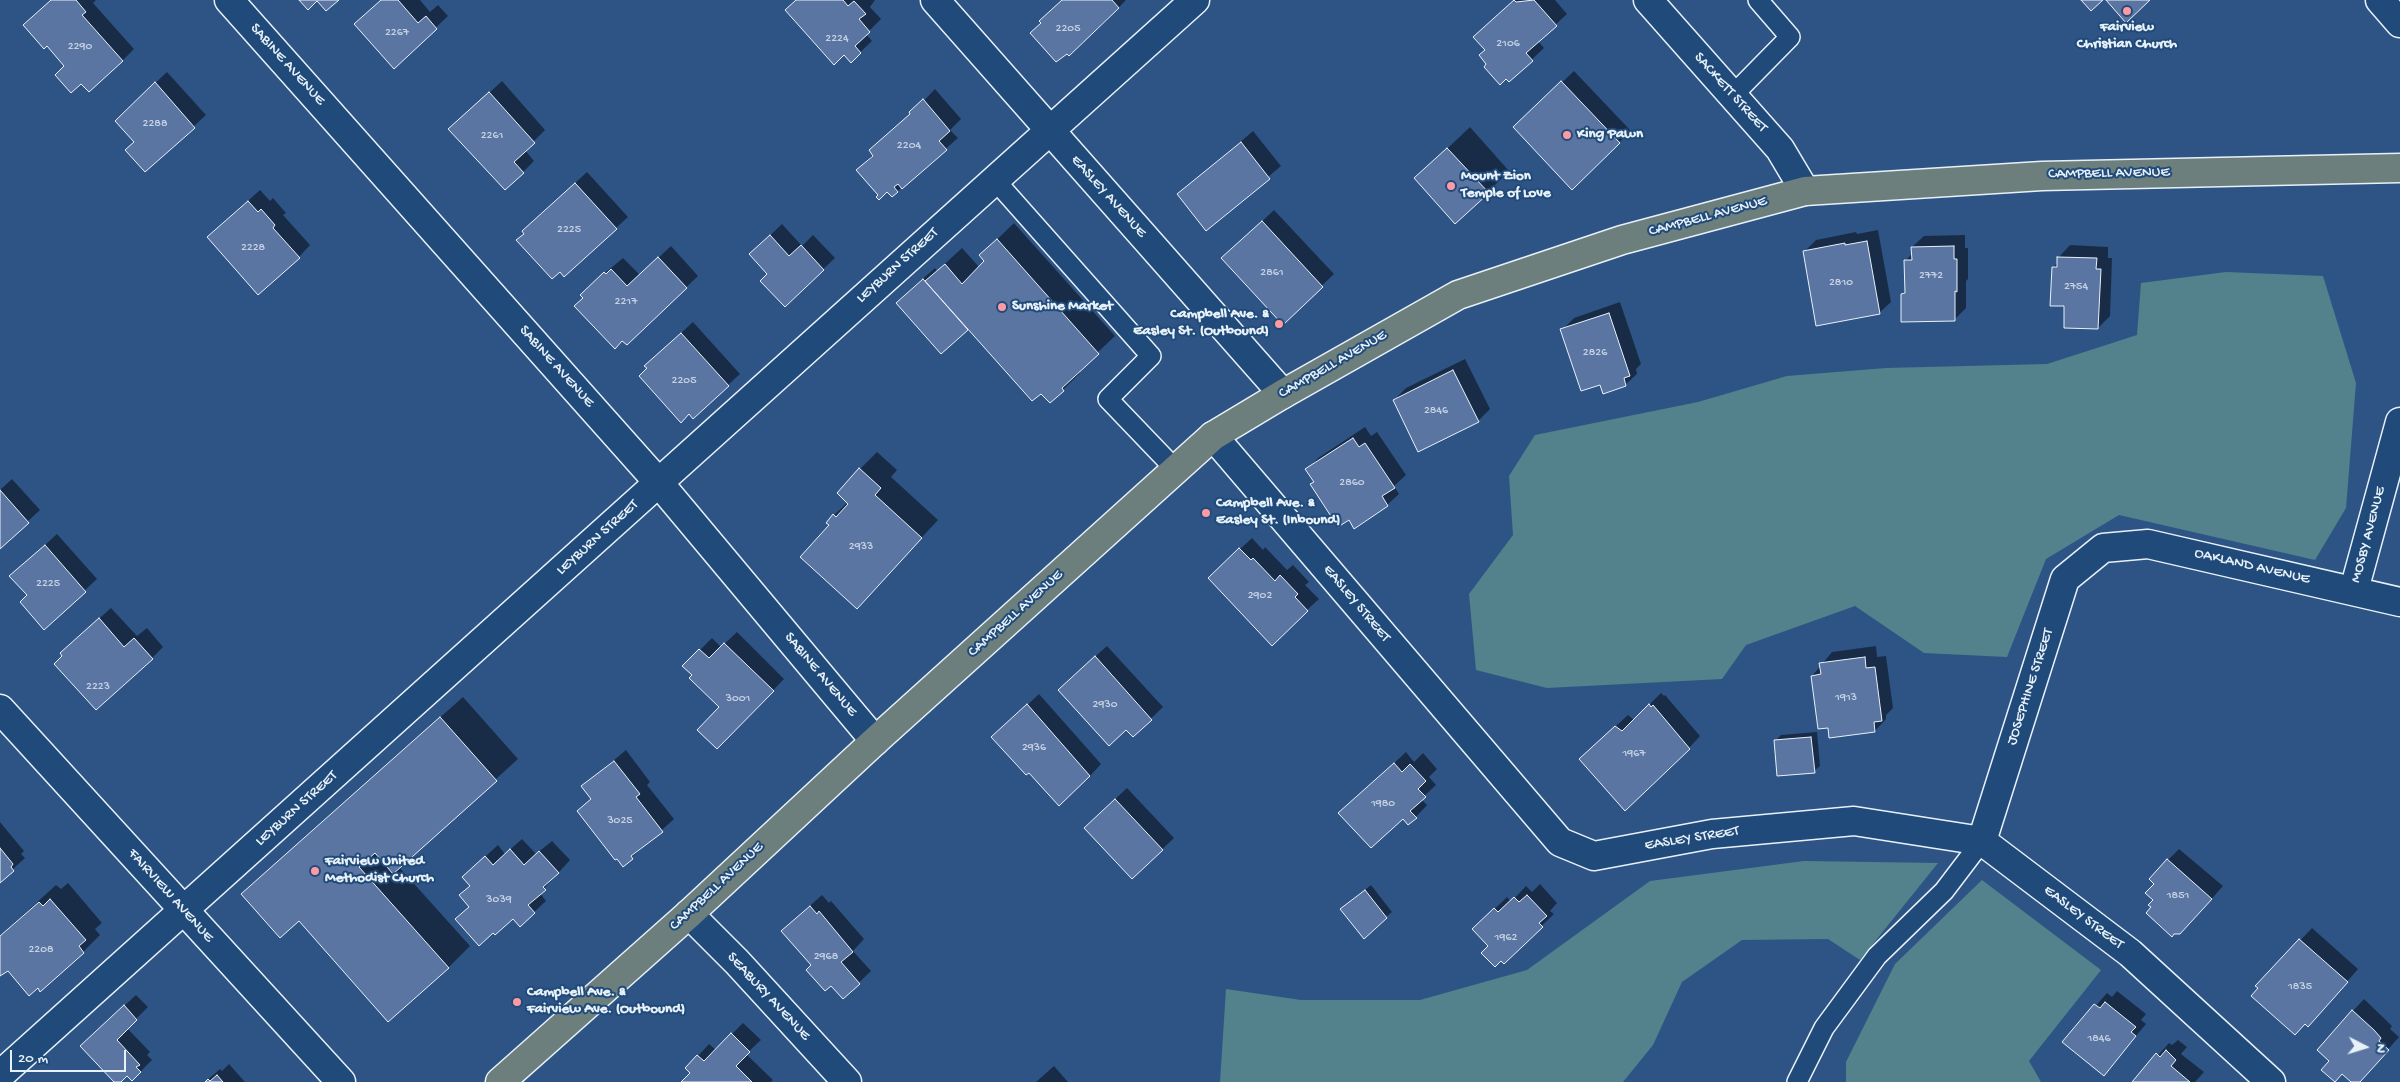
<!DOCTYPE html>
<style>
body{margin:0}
#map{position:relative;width:2400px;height:1082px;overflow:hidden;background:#2e5485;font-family:"Gochi Hand",sans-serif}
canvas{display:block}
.north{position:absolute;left:2340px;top:1022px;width:50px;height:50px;-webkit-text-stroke:4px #1f4a7a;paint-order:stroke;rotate:95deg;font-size:14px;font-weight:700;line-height:20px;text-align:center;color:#e8f1f8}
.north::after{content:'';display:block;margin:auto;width:18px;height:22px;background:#e8f1f8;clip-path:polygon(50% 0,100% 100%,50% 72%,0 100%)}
.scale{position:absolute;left:10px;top:1050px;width:116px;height:22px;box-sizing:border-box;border:2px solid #e8f1f8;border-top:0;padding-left:6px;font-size:15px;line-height:18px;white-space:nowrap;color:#e8f1f8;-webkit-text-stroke:4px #1f4a7a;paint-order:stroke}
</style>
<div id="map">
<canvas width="2400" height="1082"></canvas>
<div class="north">N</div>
<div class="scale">20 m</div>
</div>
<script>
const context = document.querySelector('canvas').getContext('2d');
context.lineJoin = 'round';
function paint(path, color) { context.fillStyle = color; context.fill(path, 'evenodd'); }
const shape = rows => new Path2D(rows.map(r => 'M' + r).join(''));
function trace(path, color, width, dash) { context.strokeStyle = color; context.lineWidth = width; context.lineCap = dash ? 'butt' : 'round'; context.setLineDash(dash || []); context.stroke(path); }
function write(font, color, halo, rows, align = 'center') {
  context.font = font + ' "Gochi Hand",sans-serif'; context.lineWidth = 4; context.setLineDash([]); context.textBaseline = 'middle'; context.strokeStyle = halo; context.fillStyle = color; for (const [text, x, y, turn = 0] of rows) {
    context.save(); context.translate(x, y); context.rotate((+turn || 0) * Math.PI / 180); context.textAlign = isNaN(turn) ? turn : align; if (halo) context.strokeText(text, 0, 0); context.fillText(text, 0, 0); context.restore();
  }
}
const green = shape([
 [2226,272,2323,276,2356,383,2346,508,2315,560,2119,515,2046,559,2007,657,1924,653,1855,606,1746,645,1722,679,1547,688,1476,670,1469,594,1513,535,1509,476,1535,435,1698,402,1787,376,1886,368,2047,364,2137,335,2141,283],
 [1804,861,1938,863,1860,960,1828,939,1742,940,1682,982,1653,1045,1623,1082,1220,1082,1226,989,1301,1000,1420,1000,1527,970,1650,881],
 [1982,880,2101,970,2029,1061,2041,1082,1846,1082,1846,1062,1895,964]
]);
const shadow = shape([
 [51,0,96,0,93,3,134,49,122,61,66,65,48,44,24,25],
 [382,0,420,0,430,12,438,5,448,16,394,67],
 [797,0,875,0,870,7,881,19,866,34,872,41,851,61],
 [1062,0,1126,0,1104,23,1069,54,1040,21],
 [1514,0,1555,0,1567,14,1538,41,1544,48,1509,81,1488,64,1487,25],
 [1574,71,1631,131,1572,188,1527,116],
 [167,72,206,115,145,171,128,109],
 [502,81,545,130,525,150,534,161,523,172,462,118],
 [935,89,961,119,950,130,958,138,892,196,888,191,880,195,858,170],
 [1470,127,1509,171,1488,192,1415,179],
 [1253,131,1281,166,1206,229,1179,195],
 [587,172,628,217,616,228,525,233,535,220],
 [260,190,270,201,273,198,286,213,283,215,310,245,299,257,220,226],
 [1274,210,1334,274,1283,323,1235,247],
 [1014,223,1115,336,1078,371,1080,373,1063,390,968,328,941,352,909,291,935,268,937,271,962,248,979,267,985,260,981,255],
 [782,224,802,246,813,235,835,258,785,305,768,274,762,243],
 [1878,230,1891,302,1879,313,1804,252,1816,240,1856,232,1857,234],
 [1965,235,1965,248,1968,248,1968,279,1966,281,1966,308,1954,320,1902,294,1906,290,1905,261,1913,253,1912,247,1924,236],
 [2070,245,2108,247,2108,258,2112,258,2110,316,2098,328,2065,305,2053,267,2059,262,2059,257],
 [671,246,698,276,627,344,584,297,593,283,623,258,640,275],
 [1620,302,1641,364,1636,369,1637,374,1625,385,1600,383,1562,330,1574,318],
 [693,322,740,374,693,417,649,368,657,355],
 [1465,359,1490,409,1478,421,1394,400,1406,388],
 [1365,427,1371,436,1377,432,1406,475,1394,486,1399,494,1387,505,1349,518,1307,470,1318,458],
 [877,452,897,470,891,477,938,520,857,607,834,515,848,502,860,469],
 [12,479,40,510,0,547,0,490],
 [57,534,97,579,44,628,28,595,23,565],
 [1252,538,1263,550,1265,547,1287,570,1293,565,1309,582,1305,585,1319,599,1307,610,1221,567],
 [111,608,137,636,147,628,163,647,152,658,63,656,73,642],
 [737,632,784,679,717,748,720,707,684,666,712,638,721,647],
 [1107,646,1163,707,1133,736,1071,678],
 [1876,646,1877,657,1886,656,1893,708,1886,715,1886,719,1875,731,1829,727,1812,676,1832,652],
 [1661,693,1664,696,1665,695,1700,736,1689,748,1592,748,1628,715,1634,720],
 [1039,694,1101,764,1090,776,1005,726],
 [463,697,518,759,399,867,470,946,448,968,265,873],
 [1817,732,1820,766,1814,771,1775,741,1781,735],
 [626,750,650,782,647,785,674,819,623,865,578,811,592,798,583,786],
 [1406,752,1414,762,1423,753,1437,769,1429,777,1436,785,1421,799,1427,805,1416,817,1340,813],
 [1127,788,1174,838,1132,878,1097,816],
 [0,822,24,851,21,854,25,858,0,881],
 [522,839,536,854,552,841,570,860,540,893,546,901,520,925,513,917,470,906,461,895,471,885,475,866,498,845,505,854],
 [2179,849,2223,886,2192,921,2153,907,2155,884,2168,860],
 [68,883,102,923,95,929,100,935,83,952,38,987,8,970,0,976,0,936,56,885,61,889],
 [1540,884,1557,903,1550,911,1554,914,1504,962,1474,929,1507,897,1511,902,1526,886,1532,892],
 [1371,885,1392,912,1386,917,1342,909],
 [822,895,829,903,831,901,864,939,853,951,871,971,843,998,795,919],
 [2312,928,2358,969,2319,1014,2257,986],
 [2117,991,2146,1014,2141,1020,2146,1024,2104,1074,2064,1042,2107,993,2112,997],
 [136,995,148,1007,127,1028,150,1052,147,1055,152,1060,132,1080,127,1075,119,1082,115,1082,94,1034],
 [2364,999,2392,1026,2390,1029,2399,1037,2359,1082,2353,1082,2330,1060,2353,1011],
 [743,1023,761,1040,746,1054,773,1080,771,1082,683,1082,692,1073,698,1056,709,1044,716,1050],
 [2178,1040,2187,1047,2181,1054,2204,1072,2195,1082,2134,1082,2169,1043,2172,1045],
 [229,1064,245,1082,205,1082,220,1069,222,1071],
 [1054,1066,1068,1082,1036,1082]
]);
const building = shape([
 [51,0,76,0,86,12,82,15,123,61,89,92,81,84,71,93,55,75,64,66,47,46,44,49,23,25,51,0],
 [299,0,339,0,326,11,317,1,308,10,299,0],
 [381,0,398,0,418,23,426,16,437,29,394,69,354,24,381,0],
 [796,0,843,0,848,6,854,1,866,14,859,19,870,32,855,46,861,53,851,63,844,55,834,65,785,10,796,0],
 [1062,0,1112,0,1119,8,1069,56,1067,54,1056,62,1030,33,1041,23,1039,21,1062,0],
 [1514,0,1516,2,1534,0,1557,26,1526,53,1533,61,1509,82,1506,79,1500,85,1484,67,1486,64,1479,55,1485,50,1473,37,1514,0],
 [2081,0,2103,0,2091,11,2081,0],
 [2106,0,2150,0,2126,23,2106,0],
 [1561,81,1620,143,1572,190,1513,127,1561,81],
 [155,82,195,128,145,172,125,150,134,142,115,121,155,82],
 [489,92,535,143,514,162,524,173,505,190,448,129,489,92],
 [923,99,950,131,939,141,947,150,902,189,898,184,894,187,898,192,892,197,887,192,879,200,876,197,878,195,856,170,873,156,869,150,910,114,909,112,923,99],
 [1241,142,1270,179,1206,231,1177,194,1241,142],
 [1447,148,1489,193,1455,224,1414,178,1447,148],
 [575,183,617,229,564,277,560,272,552,279,516,240,524,234,522,231,575,183],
 [248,201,258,212,261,209,275,225,273,228,300,258,258,295,207,237,248,201],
 [1262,221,1323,287,1283,325,1221,258,1262,221],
 [770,235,789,256,801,245,824,270,785,307,760,281,767,274,749,254,770,235],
 [997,239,1099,354,1062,388,1064,391,1050,403,1041,394,1032,401,925,281,945,264,962,284,984,261,979,255,997,239],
 [1867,241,1880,314,1816,326,1803,251,1845,243,1845,245,1867,241],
 [1954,246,1954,259,1957,259,1957,292,1955,291,1955,321,1901,322,1901,294,1905,293,1904,260,1912,260,1911,247,1954,246],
 [658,257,687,288,627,345,622,341,615,349,574,306,583,298,580,295,604,272,606,274,611,269,627,286,658,257],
 [2057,257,2097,258,2096,269,2101,269,2098,329,2064,328,2064,306,2050,306,2052,267,2057,267,2057,257],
 [923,279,968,330,941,354,896,303,923,279],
 [1609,313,1630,376,1624,378,1626,386,1603,394,1600,385,1581,391,1560,329,1609,313],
 [681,333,729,386,693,419,689,414,681,423,639,376,647,368,644,366,681,333],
 [1453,370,1479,422,1418,452,1393,400,1453,370],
 [1353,438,1359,447,1365,443,1395,488,1382,496,1388,506,1354,529,1349,520,1338,527,1310,484,1314,482,1305,469,1353,438],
 [859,468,881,488,875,495,922,538,857,609,800,557,829,525,826,523,833,514,836,517,848,504,837,493,859,468],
 [0,490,29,523,0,549,0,490],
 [45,545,86,592,44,630,20,602,27,595,9,576,45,545],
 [1239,548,1251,560,1253,558,1275,581,1280,575,1298,594,1295,597,1308,611,1272,646,1208,578,1239,548],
 [99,618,124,647,134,638,153,659,96,710,54,664,62,656,60,653,99,618],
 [724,643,774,691,717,749,697,730,719,707,689,678,692,675,682,666,699,649,709,658,724,643],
 [1095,656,1152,720,1133,737,1126,730,1109,746,1058,690,1095,656],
 [1865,657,1866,668,1875,667,1882,721,1874,722,1875,732,1829,738,1828,728,1818,729,1811,676,1821,674,1819,663,1865,657],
 [1027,704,1090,776,1059,806,1029,773,1026,775,991,737,1027,704],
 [1649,704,1651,707,1653,705,1690,749,1625,811,1579,759,1615,726,1622,731,1649,704],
 [440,717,497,781,393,874,375,853,359,867,449,968,388,1022,299,921,280,938,241,894,440,717],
 [1811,737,1815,773,1777,776,1774,740,1811,737],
 [614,761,640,794,636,797,663,832,631,856,633,859,623,867,617,859,615,860,577,811,591,799,581,786,614,761],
 [1394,763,1402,772,1410,764,1426,781,1418,789,1426,797,1410,811,1417,818,1408,825,1403,819,1371,848,1338,813,1394,763],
 [1115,799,1163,850,1132,879,1084,828,1115,799],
 [0,848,13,864,11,867,14,871,0,883,0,848],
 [510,849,524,865,539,851,559,873,543,887,546,890,528,905,535,913,520,927,513,919,495,935,493,933,479,946,455,919,469,907,459,895,470,886,462,877,485,856,493,865,510,849],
 [2167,859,2212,899,2180,934,2174,934,2172,937,2146,913,2151,907,2148,905,2153,900,2145,893,2154,884,2149,879,2167,859],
 [1365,890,1387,918,1364,939,1340,909,1365,890],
 [1527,895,1547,916,1539,923,1543,927,1504,964,1501,961,1495,967,1481,953,1488,946,1472,929,1494,908,1498,912,1514,897,1519,902,1527,895],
 [50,899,86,940,79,946,84,953,40,992,38,988,29,996,8,971,0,976,0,936,39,902,43,906,50,899],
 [810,906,817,914,819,911,853,952,841,962,860,984,843,999,831,986,825,991,806,970,811,965,781,931,810,906],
 [2299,939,2348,982,2308,1027,2305,1024,2295,1035,2251,996,2258,988,2255,986,2299,939],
 [2105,1002,2136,1027,2131,1032,2136,1036,2104,1076,2062,1042,2094,1004,2100,1008,2105,1002],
 [124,1005,137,1020,117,1040,140,1065,136,1067,141,1072,132,1081,127,1076,121,1082,114,1082,80,1046,124,1005],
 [2352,1010,2374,1030,2381,1038,2379,1041,2389,1050,2360,1082,2351,1082,2342,1074,2335,1082,2321,1070,2329,1061,2317,1050,2352,1010],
 [731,1033,750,1052,736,1066,752,1082,681,1082,690,1073,685,1068,697,1055,704,1061,731,1033],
 [2166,1050,2176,1060,2171,1066,2190,1082,2132,1082,2156,1053,2160,1057,2166,1050],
 [217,1075,223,1082,205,1082,208,1079,210,1081,217,1075]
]);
const lane = shape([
 [1733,95,1790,37,1758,0],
 [994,179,1151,356,1108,399,1176,470],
 [1797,1082,1824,1028,1877,956,1944,891,1982,841]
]);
const street = shape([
 [229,0,659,483,875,741],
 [935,0,1283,394],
 [1648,0,1780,149,1805,191],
 [2380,0,2400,23],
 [1213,436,1560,842,1594,856,1712,834,1854,821,1982,841,2130,953,2271,1082],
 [2354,590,2400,422],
 [0,709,341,1082],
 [1982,841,2065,579,2103,548,2148,544,2400,602],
 [689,914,737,962,847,1082],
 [0,1075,1195,0]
]);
const primary = shape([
 [500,1082,689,914,875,741,1213,436,1283,394,1458,295,1622,240,1805,191,2042,176,2400,168]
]);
const markers = [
 [2127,11,5,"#ff9aa2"],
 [1567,135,5,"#ff9aa2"],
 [1451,186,5,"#ff9aa2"],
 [1002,307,5,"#ff9aa2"],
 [1279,324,5,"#ff9aa2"],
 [1206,513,5,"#ff9aa2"],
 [315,871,5,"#ff9aa2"],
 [517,1002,5,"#ff9aa2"]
];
const numberNames = [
 ["2205",1068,29],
 ["2267",397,33],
 ["2224",837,39],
 ["2106",1508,44],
 ["2290",80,47],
 ["2288",155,124],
 ["2261",492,136],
 ["2204",909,146],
 ["2225",569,230],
 ["2228",253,248],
 ["2861",1272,273],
 ["2772",1931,276],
 ["2810",1841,283],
 ["2754",2076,287],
 ["2217",626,302],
 ["2826",1595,353],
 ["2205",684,381],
 ["2846",1436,411],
 ["2860",1352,483],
 ["2933",861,547],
 ["2225",48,584],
 ["2902",1260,596],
 ["2223",98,687],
 ["1913",1846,698],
 ["3001",738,699],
 ["2930",1105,705],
 ["2936",1034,748],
 ["1967",1634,754],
 ["1980",1383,804],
 ["3025",620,821],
 ["1851",2178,896],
 ["3039",499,900],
 ["1962",1506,938],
 ["2208",41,950],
 ["2968",826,957],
 ["1835",2300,987],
 ["1846",2099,1039]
];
const poiNames = [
 ["Fairview",2127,28,"center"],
 ["Christian Church",2127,45,"center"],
 ["King Pawn",1577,135],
 ["Mount Zion",1461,177],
 ["Temple of Love",1461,194],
 ["Sunshine Market",1012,307],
 ["Campbell Ave. &",1269,315,"right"],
 ["Easley St. (Outbound)",1269,332,"right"],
 ["Campbell Ave. &",1216,504],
 ["Easley St. (Inbound)",1216,521],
 ["Fairview United",325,862],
 ["Methodist Church",325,879],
 ["Campbell Ave. &",527,993],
 ["Fairview Ave. (Outbound)",527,1010]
];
const streetNames = [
 ["SABINE AVENUE",287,65,48],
 ["SACKETT STREET",1730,93,48],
 ["CAMPBELL AVENUE",2109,174,-1],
 ["EASLEY AVENUE",1108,197,48],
 ["CAMPBELL AVENUE",1708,217,-15],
 ["LEYBURN STREET",898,266,-42],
 ["CAMPBELL AVENUE",1333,365,-30],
 ["SABINE AVENUE",556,367,48],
 ["MOSBY AVENUE",2369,535,-75],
 ["LEYBURN STREET",598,538,-42],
 ["OAKLAND AVENUE",2252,567,13],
 ["EASLEY STREET",1356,604,50],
 ["CAMPBELL AVENUE",1016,614,-42],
 ["SABINE AVENUE",820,675,50],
 ["JOSEPHINE STREET",2031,687,-72],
 ["LEYBURN STREET",297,809,-42],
 ["EASLEY STREET",1692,839,-9],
 ["CAMPBELL AVENUE",717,887,-43],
 ["FAIRVIEW AVENUE",170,896,48],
 ["EASLEY STREET",2083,918,37],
 ["SEABURY AVENUE",768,997,47]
];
paint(green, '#53828c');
paint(shadow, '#0007');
paint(building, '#5b75a3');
trace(building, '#e8f1f8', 1);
trace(lane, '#e8f1f8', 22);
trace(street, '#e8f1f8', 31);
trace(primary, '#e8f1f8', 31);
trace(lane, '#1f4a7a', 19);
trace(street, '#1f4a7a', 28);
trace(primary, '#6c7f7c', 28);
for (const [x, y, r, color] of markers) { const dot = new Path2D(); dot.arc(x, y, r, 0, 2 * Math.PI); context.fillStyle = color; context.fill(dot); trace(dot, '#1f4a7a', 2); }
write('12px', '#c5d2e3', null, numberNames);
write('bold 15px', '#e8f1f8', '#1f4a7a', poiNames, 'left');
write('15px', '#e8f1f8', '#1f4a7a', streetNames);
</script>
